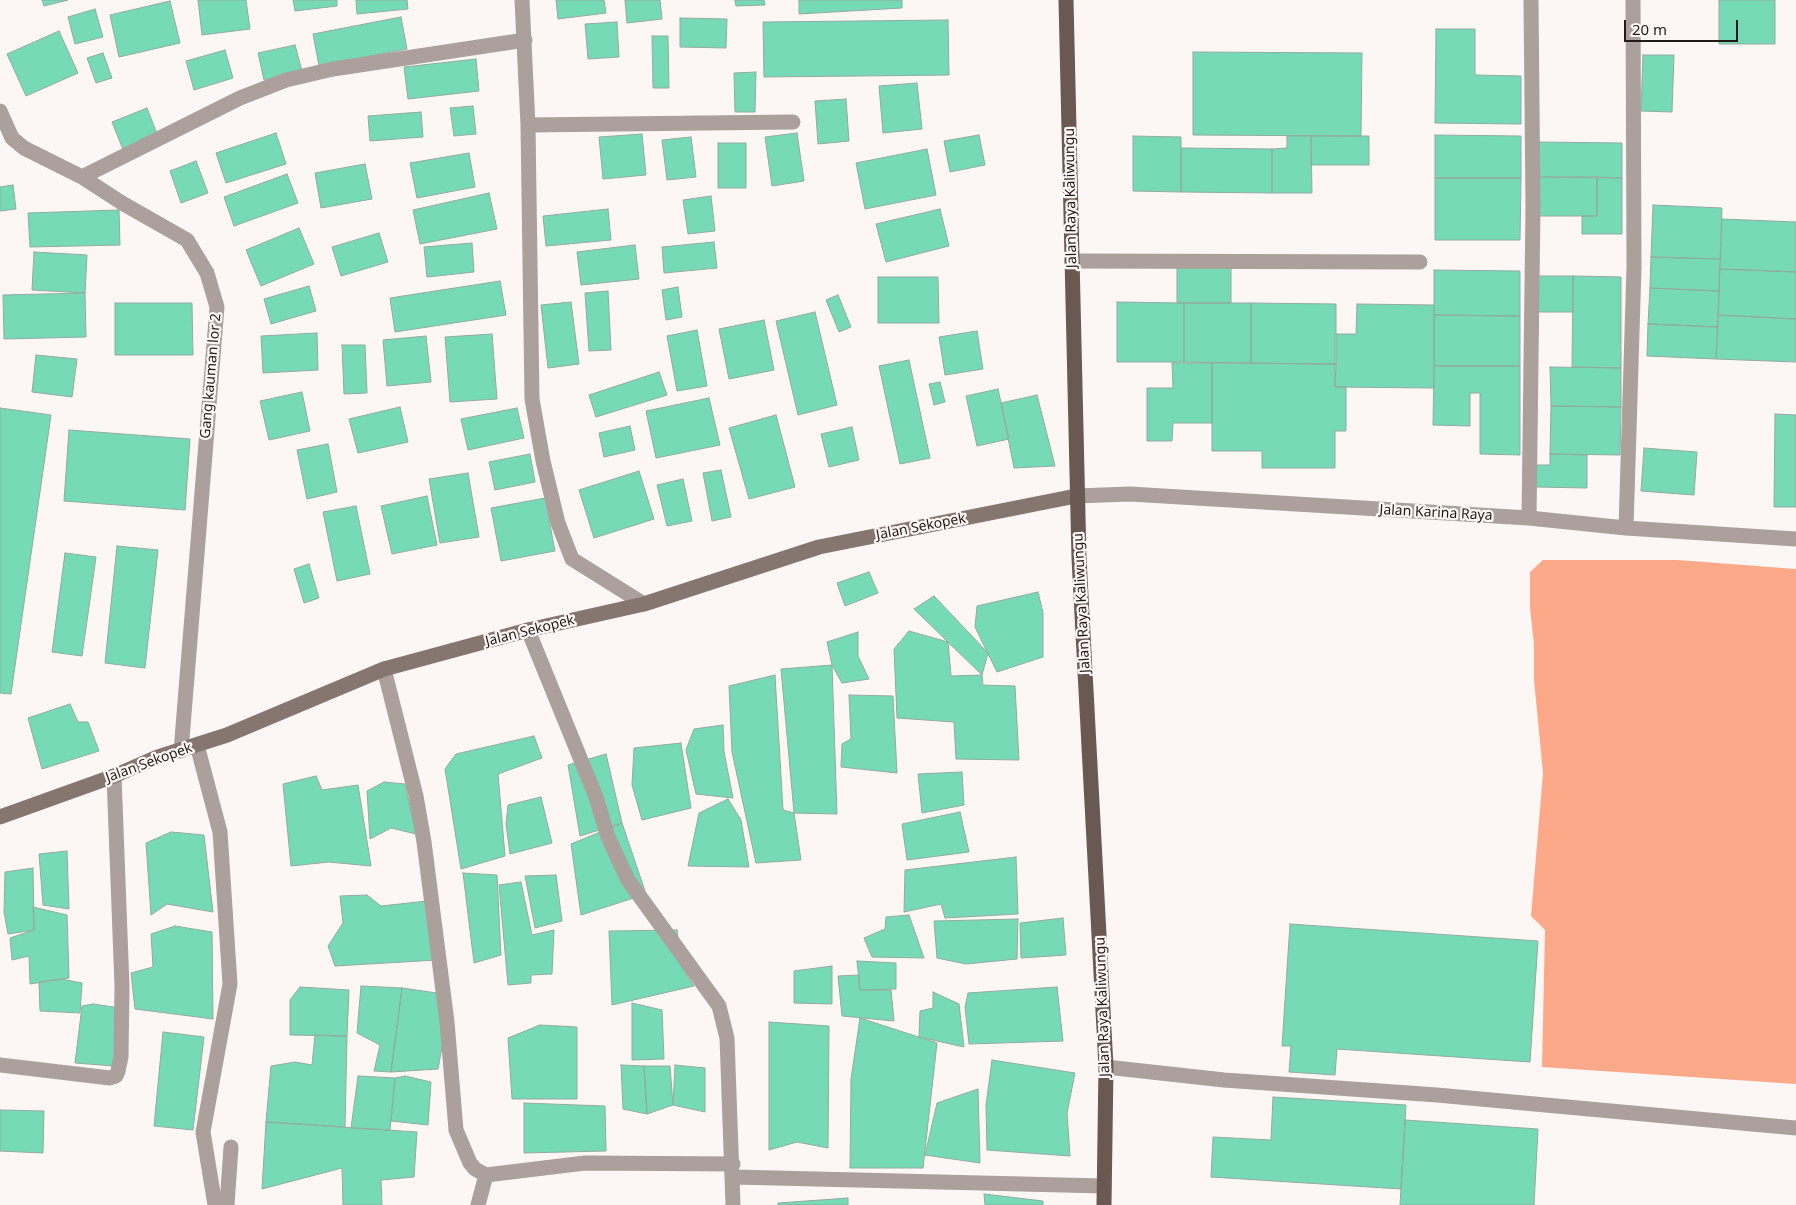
<!DOCTYPE html>
<style>
body{margin:0}
#map{position:relative;width:1796px;height:1205px;overflow:hidden;background:#fcf7f5;font-family:"Noto Sans",sans-serif}
canvas{display:block}
.scale{position:absolute;left:1624px;top:20px;width:114px;height:22px;box-sizing:border-box;border:2px solid #231a17;border-top:0;padding-left:6px;font-size:15px;line-height:18px;white-space:nowrap;color:#231a17;-webkit-text-stroke:4px #fcf7f5;paint-order:stroke}
</style>
<div id="map">
<canvas width="1796" height="1205"></canvas>
<div class="scale">20 m</div>
</div>
<script>
const context = document.querySelector('canvas').getContext('2d');
context.lineJoin = 'round';
function paint(path, color) { context.fillStyle = color; context.fill(path, 'evenodd'); }
const shape = rows => new Path2D(rows.map(r => 'M' + r).join(''));
function trace(path, color, width, dash) { context.strokeStyle = color; context.lineWidth = width; context.lineCap = dash ? 'butt' : 'round'; context.setLineDash(dash || []); context.stroke(path); }
function write(font, color, halo, rows, align = 'center') {
  context.font = font + ' "Noto Sans",sans-serif'; context.lineWidth = 4.5; context.setLineDash([]); context.textBaseline = 'middle'; context.strokeStyle = halo; context.fillStyle = color; for (const [text, x, y, turn = 0] of rows) {
    context.save(); context.translate(x, y); context.rotate((+turn || 0) * Math.PI / 180); context.textAlign = isNaN(turn) ? turn : align; if (halo) context.strokeText(text, 0, 0); context.fillText(text, 0, 0); context.restore();
  }
}
const water = shape([
 [1543,560,1678,560,1796,569,1796,1084,1542,1067,1545,930,1531,916,1543,773,1534,680,1534,644,1530,608,1530,572]
]);
const building = shape([
 [42,0,68,0,44,6,42,0],
 [198,0,246,0,250,29,202,35,198,0],
 [293,0,337,0,337,6,295,11,293,0],
 [356,0,407,0,408,9,357,14,356,0],
 [556,0,604,0,606,13,558,19,556,0],
 [625,0,660,0,662,19,627,23,625,0],
 [735,0,764,0,765,5,736,6,735,0],
 [799,0,902,0,902,8,799,14,799,0],
 [1719,0,1775,0,1775,44,1719,44,1719,0],
 [170,1,180,43,119,57,110,15,170,1],
 [95,9,103,37,75,44,68,17,95,9],
 [401,17,407,49,319,66,313,34,401,17],
 [680,18,727,19,726,48,680,47,680,18],
 [948,20,949,75,764,77,763,22,948,20],
 [617,22,619,57,588,59,585,24,617,22],
 [1436,29,1475,29,1475,75,1521,76,1521,124,1435,123,1436,29],
 [59,31,78,73,26,96,7,54,59,31],
 [652,36,668,36,669,88,653,88,652,36],
 [295,45,302,71,264,80,258,53,295,45],
 [225,50,233,78,194,90,186,61,225,50],
 [1193,52,1362,53,1361,136,1193,135,1193,52],
 [103,53,112,78,96,83,87,58,103,53],
 [1643,55,1674,55,1672,112,1641,111,1643,55],
 [476,59,479,91,408,99,404,67,476,59],
 [756,72,755,112,735,112,734,73,756,72],
 [917,83,922,129,883,133,879,86,917,83],
 [846,99,849,141,818,144,815,101,846,99],
 [473,106,476,134,454,136,450,108,473,106],
 [147,108,159,139,124,152,112,122,147,108],
 [421,112,423,137,370,141,368,116,421,112],
 [276,133,286,164,226,183,216,153,276,133],
 [797,133,804,181,772,186,765,137,797,133],
 [642,134,646,175,603,179,599,137,642,134],
 [979,135,985,165,950,172,944,141,979,135],
 [1435,135,1521,136,1521,178,1435,178,1435,135],
 [1133,136,1181,137,1181,192,1133,191,1133,136],
 [1287,136,1311,136,1312,193,1272,193,1272,149,1287,148,1287,136],
 [1311,136,1369,136,1369,165,1311,165,1311,136],
 [691,137,696,177,667,180,662,140,691,137],
 [1538,142,1622,143,1622,178,1537,177,1538,142],
 [718,143,746,143,746,188,718,188,718,143],
 [1181,148,1272,149,1272,193,1181,192,1181,148],
 [927,149,936,195,865,209,856,163,927,149],
 [469,153,475,187,417,198,410,163,469,153],
 [196,161,208,193,181,203,170,171,196,161],
 [365,164,372,199,321,208,315,173,365,164],
 [287,174,298,203,234,226,224,197,287,174],
 [1537,177,1597,177,1597,216,1538,216,1537,177],
 [1597,177,1622,178,1622,234,1582,234,1582,216,1597,216,1597,177],
 [1435,178,1521,178,1520,240,1435,240,1435,178],
 [13,185,16,209,0,211,0,187,13,185],
 [489,193,497,229,420,244,413,210,489,193],
 [711,196,715,231,688,234,683,200,711,196],
 [1653,205,1722,208,1720,259,1651,257,1653,205],
 [608,209,611,240,546,246,543,216,608,209],
 [940,209,949,246,886,262,876,224,940,209],
 [119,210,120,245,30,247,28,213,119,210],
 [1722,219,1796,222,1796,272,1720,269,1722,219],
 [299,228,314,264,261,286,246,250,299,228],
 [379,233,388,262,341,276,332,247,379,233],
 [714,242,717,268,664,273,662,247,714,242],
 [472,243,474,272,427,277,424,247,472,243],
 [635,245,639,279,581,285,577,252,635,245],
 [34,252,87,255,85,293,32,290,34,252],
 [1651,257,1720,259,1719,291,1650,288,1651,257],
 [1177,267,1231,268,1231,303,1177,303,1177,267],
 [1720,269,1796,272,1796,319,1718,315,1720,269],
 [1434,270,1520,271,1520,316,1434,315,1434,270],
 [1537,276,1573,276,1573,312,1537,312,1537,276],
 [1573,276,1621,277,1621,368,1572,367,1573,276],
 [878,277,938,277,939,323,878,323,878,277],
 [500,281,506,315,395,332,390,298,500,281],
 [309,286,316,311,271,324,264,299,309,286],
 [678,287,682,317,666,320,662,290,678,287],
 [1650,288,1719,291,1718,327,1648,324,1650,288],
 [608,291,611,350,589,351,585,293,608,291],
 [85,293,86,337,4,339,3,295,85,293],
 [838,295,851,327,839,332,826,300,838,295],
 [571,302,579,364,548,368,541,305,571,302],
 [1117,302,1184,303,1184,362,1117,362,1117,302],
 [115,303,192,303,193,355,115,355,115,303],
 [1184,303,1251,303,1251,363,1184,362,1184,303],
 [1251,303,1336,304,1336,364,1251,363,1251,303],
 [1357,304,1434,305,1434,388,1335,387,1335,334,1356,334,1357,304],
 [815,312,837,405,798,415,776,321,815,312],
 [1434,315,1520,316,1520,366,1434,366,1434,315],
 [1718,315,1796,319,1796,362,1716,359,1718,315],
 [764,320,774,370,729,379,719,329,764,320],
 [1648,324,1718,327,1716,359,1647,356,1648,324],
 [697,330,707,386,677,391,667,336,697,330],
 [977,331,983,369,945,375,939,337,977,331],
 [317,333,318,370,263,373,261,336,317,333],
 [492,334,497,399,450,402,445,337,492,334],
 [426,336,431,382,387,386,383,340,426,336],
 [342,345,365,345,367,393,344,394,342,345],
 [36,355,77,359,72,397,32,392,36,355],
 [909,360,930,458,900,464,879,366,909,360],
 [1172,363,1212,363,1212,423,1173,423,1172,441,1147,441,1147,388,1173,388,1172,363],
 [1212,363,1336,364,1335,387,1346,387,1346,431,1335,431,1335,468,1262,468,1262,451,1212,451,1212,363],
 [1434,366,1520,366,1520,455,1480,454,1480,393,1470,393,1470,426,1433,425,1434,366],
 [1550,367,1621,368,1621,407,1551,406,1550,367],
 [659,372,667,395,596,417,589,395,659,372],
 [940,382,945,402,934,405,929,384,940,382],
 [998,389,1009,439,977,446,966,396,998,389],
 [302,392,310,431,269,440,260,401,302,392],
 [1037,395,1055,466,1014,468,1001,403,1037,395],
 [709,398,720,445,656,458,646,411,709,398],
 [1551,406,1621,407,1620,455,1550,454,1551,406],
 [400,407,408,442,358,453,349,419,400,407],
 [0,408,51,415,11,694,0,693,0,408],
 [517,408,524,438,468,450,461,419,517,408],
 [1775,414,1796,415,1796,507,1774,507,1775,414],
 [776,415,795,487,749,499,729,428,776,415],
 [630,426,635,450,604,457,599,433,630,426],
 [852,427,859,460,829,467,821,434,852,427],
 [69,430,190,439,185,510,64,501,69,430],
 [328,444,337,492,307,499,297,450,328,444],
 [1644,448,1697,452,1694,495,1641,491,1644,448],
 [530,454,535,482,495,490,489,462,530,454],
 [1550,454,1587,455,1587,488,1536,487,1536,465,1550,465,1550,454],
 [721,470,731,517,712,521,703,473,721,470],
 [639,471,654,519,594,538,579,490,639,471],
 [468,473,479,537,440,543,429,479,468,473],
 [683,479,692,521,667,526,657,485,683,479],
 [427,496,437,545,392,554,381,506,427,496],
 [545,498,555,551,501,561,491,508,545,498],
 [356,506,370,574,337,581,323,512,356,506],
 [117,546,158,550,145,668,105,663,117,546],
 [65,553,96,557,82,656,52,652,65,553],
 [309,564,319,598,304,603,294,569,309,564],
 [869,572,878,593,845,606,837,583,869,572],
 [1038,592,1043,613,1043,657,997,672,975,627,977,606,1038,592],
 [934,596,988,653,982,675,914,609,934,596],
 [909,631,948,642,951,676,982,675,983,685,1015,686,1019,760,956,759,954,722,897,718,894,649,909,631],
 [858,632,858,656,869,679,842,683,832,665,827,642,858,632],
 [832,665,837,814,794,813,781,669,832,665],
 [775,675,783,810,794,813,801,860,756,863,732,752,729,686,775,675],
 [849,695,893,696,897,773,841,767,842,744,851,739,849,695],
 [70,704,78,722,88,722,99,751,42,769,28,718,70,704],
 [723,725,724,752,733,798,696,794,686,750,694,729,723,725],
 [534,736,542,758,498,774,505,856,461,869,445,769,456,754,534,736],
 [681,743,691,808,642,820,632,785,634,748,681,743],
 [606,754,622,823,580,836,568,765,606,754],
 [962,772,964,805,922,813,918,774,962,772],
 [316,776,322,790,358,785,371,866,329,862,291,866,283,784,316,776],
 [384,782,405,784,416,834,391,828,370,839,367,791,384,782],
 [541,797,552,843,510,854,506,824,508,805,541,797],
 [728,799,741,820,749,867,688,866,699,813,728,799],
 [960,812,969,852,907,860,902,824,960,812],
 [622,823,646,894,581,915,571,844,622,823],
 [171,832,204,835,213,912,167,904,151,915,146,843,171,832],
 [67,851,69,909,43,905,39,854,67,851],
 [1016,857,1018,914,945,918,941,904,904,912,905,870,1016,857],
 [33,868,34,930,8,934,4,912,5,872,33,868],
 [463,873,497,875,501,955,474,963,463,873],
 [556,875,562,921,535,928,525,876,556,875],
 [521,882,532,935,554,930,552,974,531,975,531,983,508,985,499,885,521,882],
 [367,895,381,906,427,901,437,960,335,966,328,946,343,923,340,896,367,895],
 [33,907,67,915,69,978,30,984,29,956,12,960,10,938,34,930,33,907],
 [909,915,924,958,872,957,864,938,885,929,886,917,909,915],
 [1063,918,1066,955,1021,958,1020,923,1063,918],
 [1018,919,1017,959,966,964,937,958,934,921,1018,919],
 [1290,924,1538,941,1530,1062,1337,1049,1335,1075,1289,1072,1291,1046,1282,1046,1290,924],
 [175,926,212,932,213,1019,135,1009,131,973,153,967,151,934,175,926],
 [677,930,681,966,694,986,612,1005,609,931,677,930],
 [857,961,896,963,896,989,860,990,857,961],
 [832,966,832,1004,794,1003,794,971,832,966],
 [859,975,860,990,891,990,894,1021,842,1016,838,976,859,975],
 [61,979,82,983,80,1013,40,1011,39,982,61,979],
 [361,986,402,988,391,1072,374,1071,380,1045,357,1033,361,986],
 [300,987,349,990,347,1036,290,1035,290,1000,300,987],
 [1057,987,1063,1041,969,1044,965,1007,968,993,1057,987],
 [402,988,437,993,444,1036,438,1069,391,1072,402,988],
 [933,992,959,1004,964,1047,919,1037,920,1011,933,1008,933,992],
 [632,1003,662,1010,664,1059,632,1060,632,1003],
 [93,1004,120,1008,114,1066,75,1063,82,1006,93,1004],
 [860,1018,937,1043,923,1168,850,1168,851,1079,860,1018],
 [769,1022,829,1026,828,1148,797,1142,769,1150,769,1022],
 [540,1025,577,1027,577,1099,512,1099,508,1038,540,1025],
 [163,1032,204,1037,193,1130,154,1126,163,1032],
 [315,1035,347,1036,345,1127,266,1122,271,1066,295,1062,312,1065,315,1035],
 [992,1060,1075,1073,1067,1113,1070,1156,987,1150,986,1105,992,1060],
 [621,1065,644,1066,647,1114,623,1109,621,1065],
 [675,1065,705,1068,705,1112,673,1105,675,1065],
 [644,1066,670,1066,673,1105,647,1114,644,1066],
 [358,1076,395,1078,390,1130,351,1128,358,1076],
 [405,1076,431,1082,428,1125,391,1121,395,1078,405,1076],
 [978,1089,980,1163,925,1155,937,1103,978,1089],
 [1273,1097,1406,1105,1401,1189,1211,1177,1213,1137,1271,1140,1273,1097],
 [524,1103,605,1106,606,1151,524,1153,524,1103],
 [0,1110,44,1111,43,1153,0,1151,0,1110],
 [1405,1120,1538,1129,1534,1205,1400,1205,1405,1120],
 [266,1122,417,1132,414,1177,381,1180,382,1205,343,1205,342,1168,262,1189,266,1122],
 [984,1194,1043,1201,1043,1205,985,1205,984,1194],
 [848,1198,848,1205,778,1205,778,1203,848,1198]
]);
const street = shape([
 [522,0,528,125,532,399,543,461,558,523,572,559,644,604],
 [0,111,12,138,24,148,82,177,122,203,187,240,207,273,217,307,181,751],
 [528,125,793,122],
 [82,177,240,98,286,80,333,69,525,40],
 [1072,261,1420,262],
 [1076,496,1130,494,1529,518,1626,528,1796,539],
 [1529,518,1533,207,1531,0],
 [1626,528,1634,267,1633,0],
 [528,630,596,797,608,837,628,880,719,1006,727,1038,733,1205],
 [384,669,416,796,424,842,447,1022,456,1130,470,1163,475,1169,486,1175,585,1163,733,1164],
 [197,745,220,832,230,984,203,1132,215,1205],
 [0,1065,110,1078,116,1076,118,1071,121,1057,122,986,114,776],
 [1106,1067,1224,1080,1437,1095,1796,1128],
 [734,1177,1104,1186],
 [227,1205,231,1147],
 [478,1205,486,1175]
]);
const secondary = shape([
 [0,817,114,776,155,758,227,735,384,669,528,630,644,604,819,547,1076,496]
]);
const primary = shape([
 [1066,0,1079,558,1106,1067,1104,1205]
]);
const streetNames = [
 ["Jalan Raya Kaliwungu",1071,198,-91],
 ["Gang kauman lor 2",211,376,-85],
 ["Jalan Karina Raya",1436,513,3],
 ["Jalan Sekopek",921,527,-11],
 ["Jalan Raya Kaliwungu",1082,603,-93],
 ["Jalan Sekopek",530,631,-14],
 ["Jalan Sekopek",149,763,-20],
 ["Jalan Raya Kaliwungu",1103,1007,-92]
];
paint(water, '#fca989');
paint(building, '#77dab6');
trace(building, '#92aaa0', 1);
trace(street, '#aba09c', 15);
trace(secondary, '#857670', 15);
trace(primary, '#6a5852', 15);
write('14px', '#231a17', '#fcf7f5', streetNames);
</script>
